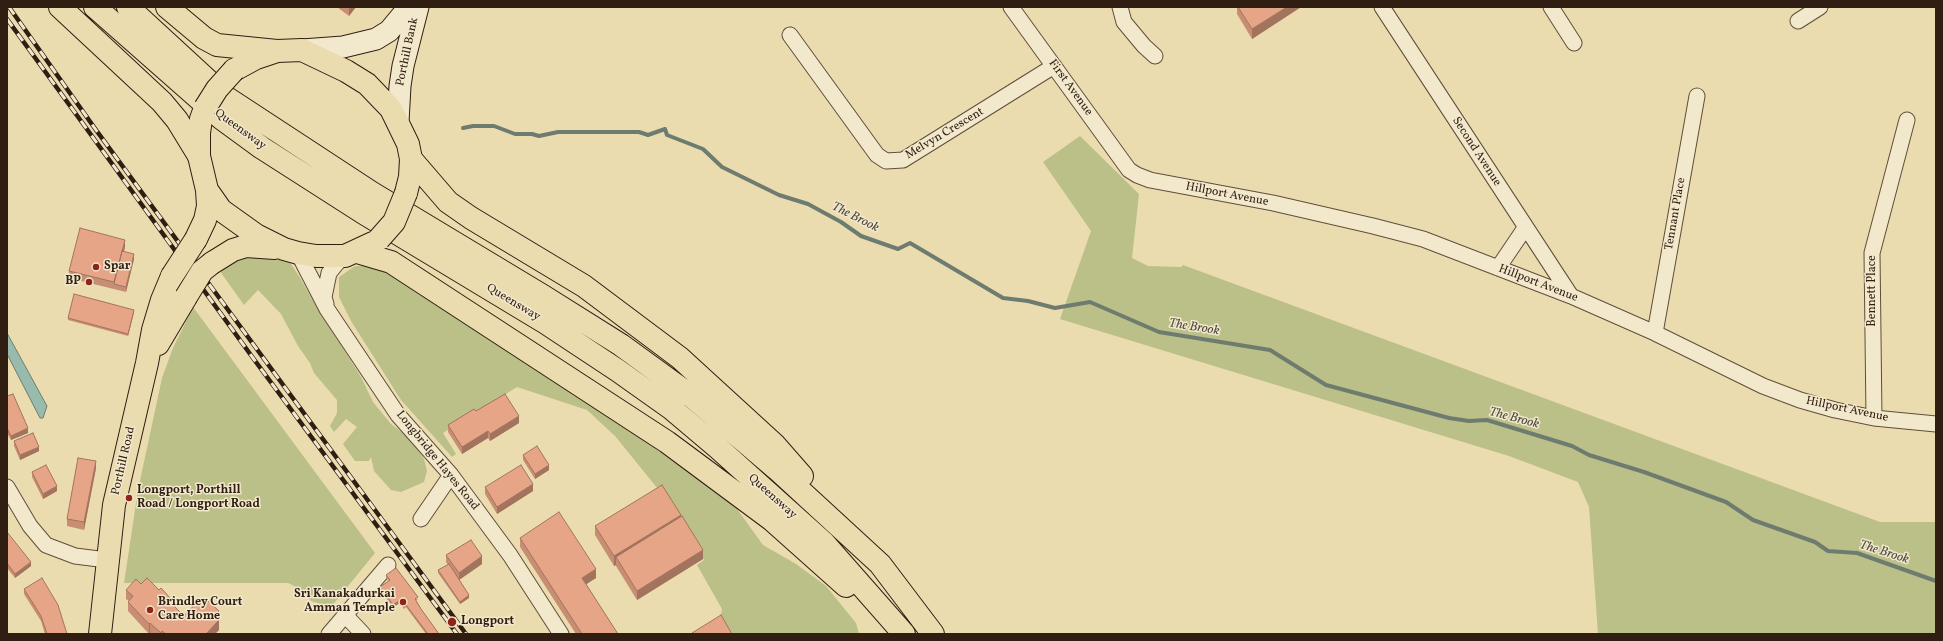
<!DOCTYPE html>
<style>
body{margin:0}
#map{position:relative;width:1943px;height:641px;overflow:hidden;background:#ebdcb0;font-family:Vollkorn,serif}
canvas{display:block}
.frame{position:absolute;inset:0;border:8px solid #301e13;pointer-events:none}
</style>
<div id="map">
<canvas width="1943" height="641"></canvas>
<div class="frame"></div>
</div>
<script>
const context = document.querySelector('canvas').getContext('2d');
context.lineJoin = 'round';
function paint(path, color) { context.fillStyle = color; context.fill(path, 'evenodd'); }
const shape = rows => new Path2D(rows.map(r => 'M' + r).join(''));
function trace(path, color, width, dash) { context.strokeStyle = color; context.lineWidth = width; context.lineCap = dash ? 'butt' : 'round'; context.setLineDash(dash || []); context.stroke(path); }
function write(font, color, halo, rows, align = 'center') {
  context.font = font + ' Vollkorn,serif'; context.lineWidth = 3; context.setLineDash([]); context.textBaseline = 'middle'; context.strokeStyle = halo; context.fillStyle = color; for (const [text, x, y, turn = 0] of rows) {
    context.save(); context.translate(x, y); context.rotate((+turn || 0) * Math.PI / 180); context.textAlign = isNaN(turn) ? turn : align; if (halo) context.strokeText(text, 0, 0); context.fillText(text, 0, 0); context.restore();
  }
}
const green = shape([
 [1080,136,1139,194,1132,258,1148,266,1181,267,1183,265,1880,522,1936,522,1936,634,1598,634,1589,507,1578,482,1509,456,1060,319,1091,231,1043,162],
 [265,256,290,263,299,276,312,299,361,377,373,402,391,424,411,439,424,459,427,471,424,482,401,492,391,490,374,471,371,457,369,461,355,461,343,444,357,427,346,419,334,432,330,426,337,413,337,400,314,373,310,363,298,346,281,314,258,290,244,305,219,270,244,257],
 [355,266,385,266,604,411,672,461,732,502,763,545,796,564,826,586,856,623,859,634,728,634,720,621,722,609,697,565,704,560,662,494,615,436,587,410,517,387,443,433,456,454,452,457,401,400,351,321,339,297,339,277],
 [193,307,375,553,331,607,311,601,301,589,288,583,124,583,138,490,162,378,173,348]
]);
const water = shape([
 [7,333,47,406,43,418,40,418,7,354,7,333]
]);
const stream = shape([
 [463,128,473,126,494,126,515,134,532,134,539,136,558,132,639,132,648,135,665,129,667,135,703,149,722,167,779,195,808,204,841,222,861,236,898,249,910,243,1003,298,1028,301,1055,308,1090,302,1159,332,1270,350,1326,385,1449,418,1469,421,1487,420,1572,446,1589,455,1644,472,1726,502,1753,520,1815,542,1828,551,1857,553,1936,581]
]);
const minor = shape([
 [1011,7,1129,170,1137,175,1150,180,1273,203,1373,226,1423,239,1571,296,1655,333,1763,386,1800,400,1835,410,1874,418,1936,424],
 [1120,7,1124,22,1144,46,1155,56],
 [1382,7,1571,296],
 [1551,7,1574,43],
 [1798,21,1820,7],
 [790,35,877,155,886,161,903,160,1054,66],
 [298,253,327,309,398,415,451,475,510,555,561,634],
 [1498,268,1525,228],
 [326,304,324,297,329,273,337,263,345,256],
 [1655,333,1697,96],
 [1874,418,1872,253,1907,120],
 [7,487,30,526,46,545,75,556,107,560],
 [421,519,451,475],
 [346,616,363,634],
 [329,634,388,565]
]);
const secondary = shape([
 [302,50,343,47,376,39,389,31,409,7],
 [398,122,400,86,403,66,418,7]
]);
const primary = shape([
 [234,70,256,58,277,51,302,50,346,71,367,84,391,109,408,144,411,159,410,177,406,193],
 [205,108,201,119,199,133,199,156,207,190,221,210,256,235,284,249,298,253,316,256,345,256,373,243],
 [196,239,205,220,208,206,207,190],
 [212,263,233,250,246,246,275,248],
 [158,344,186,297],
 [100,634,114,505,147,363,153,330,162,300,172,276]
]);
const trunk = shape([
 [60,7,162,102,177,120,199,156],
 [95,7,221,118,262,148,362,212,546,323,617,370,672,409,717,447,824,543,904,634],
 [128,7,227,98,372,193,543,296,621,345,691,396,780,472,880,564,933,634],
 [167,7,204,38,217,45,277,51],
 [411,159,448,202,471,218,584,286,680,358,774,444,802,476],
 [357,252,391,262,667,442,772,520,846,586]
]);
const rail = shape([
 [9,7,96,130,466,634],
 [7,19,253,358,457,634]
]);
const primaryBridge = shape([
 [205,108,217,89,234,70],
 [379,239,394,222,406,193],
 [172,276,196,239],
 [186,297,202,271,212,263]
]);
const wall = shape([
 [337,7,356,7,349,16],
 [1237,7,1301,7,1252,39,1237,14],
 [125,247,124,251,134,259,126,292,69,278,69,271],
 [134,312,128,336,68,320,68,318],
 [7,396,28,433,11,440,7,433],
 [476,411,519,423,490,441,488,438,462,454,448,432,448,425],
 [14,441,39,451,20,460,14,446],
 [523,455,549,470,535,479,523,460],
 [96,468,84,530,67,526,67,519],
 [32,472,57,491,43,499,32,477],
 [485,487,533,491,497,514,485,494],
 [681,517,703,559,637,600,616,566,616,565,614,566,595,535,595,526],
 [7,532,31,566,15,578,7,568],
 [520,538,596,578,586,584,618,634,576,634,520,547],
 [446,555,482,564,459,580,469,598,460,604,438,573,438,570,448,565,446,562],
 [386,575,418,600,416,600,421,609,439,634,426,634,406,607,404,609,400,603,393,607,380,590,380,587,389,581,386,578],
 [141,584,172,604,182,618,205,602,219,611,219,630,215,634,152,634,150,633,149,634,128,611,128,602,129,601,126,599,126,590],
 [24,589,67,634,45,634,41,621,24,594]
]);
const shadedWall = shape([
 [351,7,356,7,349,16,349,9],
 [1287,7,1301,7,1252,39,1252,29],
 [125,240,125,247,115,285,114,284,114,289,114,282],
 [134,254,134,259,126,292,126,287],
 [134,310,134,312,128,336,128,334],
 [519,416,519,423,490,441,490,434],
 [28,428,28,433,11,440,11,436],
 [488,431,488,438,462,454,462,447],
 [39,447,39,451,20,460,20,455],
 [96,461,96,468,84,530,84,522],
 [549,465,549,470,535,479,535,474],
 [533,484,533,491,497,514,497,507],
 [57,486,57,491,43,499,43,494],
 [681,515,681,525,616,557,616,565,614,566,614,556],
 [703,550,703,559,637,600,637,591],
 [482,556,482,564,459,580,459,573],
 [31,562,31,566,15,578,15,574],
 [596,569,596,578,582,587,582,578],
 [469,595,469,598,460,604,460,602],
 [400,600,400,603,393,607,393,605],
 [219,611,219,630,215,634,206,634,215,616],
 [150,623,150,633,149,634,149,624]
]);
const building = shape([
 [1238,7,1287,7,1252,29,1238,7],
 [80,228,125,240,114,282,69,271,80,228],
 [122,251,134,254,126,287,114,284,122,251],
 [74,294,134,310,128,334,68,318,74,294],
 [13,394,28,428,11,436,7,428,7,396,13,394],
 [505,394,519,416,490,434,488,431,462,447,448,425,474,409,476,411,505,394],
 [33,433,39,447,20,455,14,441,33,433],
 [537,446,549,465,535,474,523,455,537,446],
 [78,458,96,461,84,522,67,519,78,458],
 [46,465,57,486,43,494,32,472,46,465],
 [521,465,533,484,497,507,485,487,521,465],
 [662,485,681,515,614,556,595,526,662,485],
 [559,512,596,569,582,578,618,634,582,634,520,538,559,512],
 [682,516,703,550,637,591,616,557,682,516],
 [7,532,31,562,15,574,7,563,7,532],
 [471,540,482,556,459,573,446,555,471,540],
 [449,564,469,595,460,602,438,570,449,564],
 [396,568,418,597,415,599,421,609,439,634,428,634,406,605,404,606,400,600,393,605,380,587,390,580,386,575,396,568],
 [42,578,58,605,67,634,47,634,41,616,24,589,42,578],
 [147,578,159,590,161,588,172,600,170,602,180,612,178,614,182,618,201,598,205,602,207,600,219,611,215,616,219,620,206,634,166,634,162,631,161,633,150,623,149,624,128,602,133,596,126,590,136,579,141,584,147,578],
 [721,615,732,634,693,634,692,633,721,615]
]);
const markers = [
 [96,267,4,"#8f2418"],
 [89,282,4,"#8f2418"],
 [129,498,4,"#8f2418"],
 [403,602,4,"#8f2418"],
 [150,610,4,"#8f2418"],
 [452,622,5,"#8f2418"]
];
const streetNames = [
 ["Porthill Bank",408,52,-78],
 ["First Avenue",1070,88,54],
 ["Queensway",240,130,36],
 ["Melvyn Crescent",945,134,-31],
 ["Second Avenue",1476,152,57],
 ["Hillport Avenue",1227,195,11],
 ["Tennant Place",1676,214,-80],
 ["Hillport Avenue",1538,284,21],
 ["Bennett Place",1873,291,-90],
 ["Queensway",513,303,31],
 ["Hillport Avenue",1847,410,12],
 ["Porthill Road",124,461,-77],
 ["Longbridge Hayes Road",437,461,51],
 ["Queensway",772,497,42]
];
const poiNames = [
 ["Spar",104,267],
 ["BP",81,282,"right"],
 ["Longport, Porthill",137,491],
 ["Road / Longport Road",137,505],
 ["Sri Kanakadurkai",395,595,"right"],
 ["Amman Temple",395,609,"right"],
 ["Brindley Court",158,603],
 ["Care Home",158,617],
 ["Longport",461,622]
];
const waterNames = [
 ["The Brook",855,218,27],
 ["The Brook",1194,328,9],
 ["The Brook",1514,419,15],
 ["The Brook",1884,553,18]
];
paint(green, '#bbbf88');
paint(water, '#98bbae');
trace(water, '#6e7c70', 1);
trace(stream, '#6e7c70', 4);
trace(minor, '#5f4e3a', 17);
trace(secondary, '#301e13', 23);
trace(primary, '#301e13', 24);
trace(trunk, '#301e13', 24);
trace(minor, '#f2e8cc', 15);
trace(secondary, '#f2e8cc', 21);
trace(primary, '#ebdcb0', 22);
trace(trunk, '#ebdcb0', 22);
trace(rail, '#301e13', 4.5);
trace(rail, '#f2e8cc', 3, [9]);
trace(primaryBridge, '#301e13', 24, []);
trace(primaryBridge, '#ebdcb0', 22);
paint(wall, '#c78e74');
paint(shadedWall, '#a2745e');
paint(building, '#e7a587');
trace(building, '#a2745e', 1);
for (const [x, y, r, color] of markers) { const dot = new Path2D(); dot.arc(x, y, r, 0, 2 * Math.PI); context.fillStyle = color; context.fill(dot); trace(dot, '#f2e8cc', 1.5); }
write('12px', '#301e13', '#f2e8cc', streetNames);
write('bold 12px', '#301e13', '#f2e8cc', poiNames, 'left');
write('italic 13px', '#4f4d42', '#f2e8cc', waterNames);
</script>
